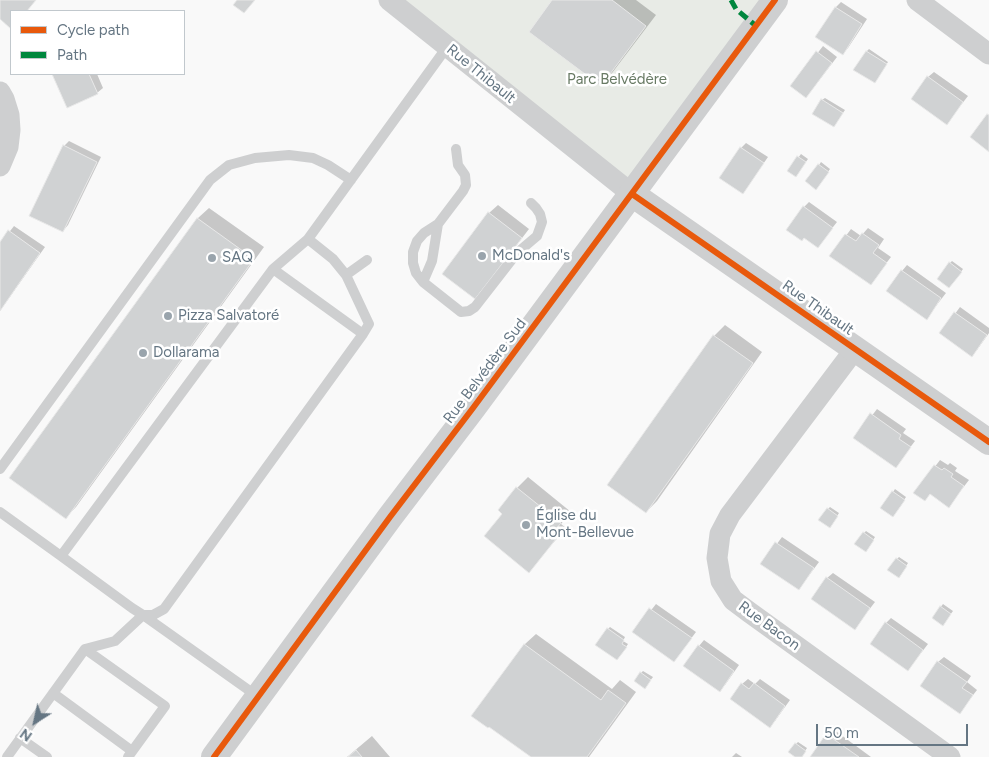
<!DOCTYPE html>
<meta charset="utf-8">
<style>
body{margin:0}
#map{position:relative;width:989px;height:757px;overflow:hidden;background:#f9f9f9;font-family:Figtree,sans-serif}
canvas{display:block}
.legend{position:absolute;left:10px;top:10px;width:175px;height:65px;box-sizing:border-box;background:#fff;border:1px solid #c1c8cd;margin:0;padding:6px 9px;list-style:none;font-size:15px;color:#657683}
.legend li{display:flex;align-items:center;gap:10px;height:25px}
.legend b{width:25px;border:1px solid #c1c8cd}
.north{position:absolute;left:10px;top:697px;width:50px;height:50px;-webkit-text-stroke:4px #fff;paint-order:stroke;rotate:215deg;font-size:14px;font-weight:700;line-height:20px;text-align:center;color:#657683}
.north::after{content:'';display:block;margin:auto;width:18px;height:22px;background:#657683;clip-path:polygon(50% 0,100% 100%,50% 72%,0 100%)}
.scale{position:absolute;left:816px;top:724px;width:152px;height:22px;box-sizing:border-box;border:2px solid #657683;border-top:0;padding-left:6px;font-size:15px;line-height:18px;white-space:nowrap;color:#657683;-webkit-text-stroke:4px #fff;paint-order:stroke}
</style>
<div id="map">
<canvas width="989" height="757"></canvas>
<ul class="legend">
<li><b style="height:6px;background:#e8590c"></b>Cycle path</li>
<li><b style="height:6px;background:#00873e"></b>Path</li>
</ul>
<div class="north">N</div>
<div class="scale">50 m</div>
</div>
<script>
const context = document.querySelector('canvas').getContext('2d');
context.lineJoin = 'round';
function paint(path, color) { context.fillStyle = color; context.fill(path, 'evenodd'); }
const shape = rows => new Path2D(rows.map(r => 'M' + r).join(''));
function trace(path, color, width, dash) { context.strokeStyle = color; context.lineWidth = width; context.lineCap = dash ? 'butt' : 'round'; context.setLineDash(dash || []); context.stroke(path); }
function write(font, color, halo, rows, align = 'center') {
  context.font = font + ' Figtree,sans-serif'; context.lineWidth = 5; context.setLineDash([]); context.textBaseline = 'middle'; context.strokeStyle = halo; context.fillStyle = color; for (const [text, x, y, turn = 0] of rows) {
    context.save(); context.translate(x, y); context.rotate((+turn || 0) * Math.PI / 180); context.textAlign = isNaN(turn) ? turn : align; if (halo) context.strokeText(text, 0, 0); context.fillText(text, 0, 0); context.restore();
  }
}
const green = shape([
 [389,0,775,0,632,194]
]);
const shadow = shape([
 [554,0,636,0,656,15,612,73,601,84],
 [841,2,867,19,848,48,843,53,836,7],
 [823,46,837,57,811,91,792,86],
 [869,49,888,62,877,79,867,51],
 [934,72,968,96,947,123,928,77],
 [53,74,97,74,103,88,97,93,68,106],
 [825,98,845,110,834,126,822,100],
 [69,141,101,157,68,225,63,231,64,146],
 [746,143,768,157,743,193,741,148],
 [801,154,808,159,798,173,789,170],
 [821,162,830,169,818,186,819,165],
 [809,202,837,222,818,246,804,207],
 [498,205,529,229,483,289,443,274,489,213],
 [209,208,264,247,76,507,66,517,11,478,198,218],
 [14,226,45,247,0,311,0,244],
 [868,228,884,239,878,248,891,257,871,283,831,256,851,229,861,236],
 [952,261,963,269,952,284,950,263],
 [907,265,946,293,926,319,902,271],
 [960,307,989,328,989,333,977,350,941,333],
 [725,325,762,352,657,501,646,512,714,336],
 [877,409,906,429,903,433,915,441,896,466,855,438],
 [940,460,948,465,950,463,957,468,955,471,969,480,949,506,931,493,915,493],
 [528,477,571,512,561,524,566,528,529,571,504,513,517,488],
 [895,489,906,497,895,513,893,492],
 [830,507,839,513,832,524,828,509],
 [866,531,875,537,868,548,864,533],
 [782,537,819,562,799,589,762,564],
 [899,557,908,563,901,574,897,559],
 [833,573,875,602,855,628,827,578],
 [656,604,696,632,674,661,634,632],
 [943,604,953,611,945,622,933,617],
 [891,618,928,644,908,670,886,623],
 [610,627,625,637,623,641,628,644,620,656,608,629],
 [536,634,612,689,620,680,636,692,589,757,533,757,490,725,473,716,525,644],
 [704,640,739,665,725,685,699,646],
 [944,657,971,676,967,682,977,690,960,712,938,662],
 [643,671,653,677,647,685,641,673],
 [748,679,755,684,760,679,790,700,775,721,742,684],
 [833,729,871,757,811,757],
 [372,736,390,757,347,757],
 [798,742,807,748,801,757,797,757,796,744],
 [736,753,742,757,732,757]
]);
const building = shape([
 [0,0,36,0,27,11,11,11,11,29,0,19,0,0],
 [237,0,255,0,244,13,233,5,237,0],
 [552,0,612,0,646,26,601,86,529,32,552,0],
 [835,7,862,24,843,55,815,37,835,7],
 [816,51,832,63,806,98,790,86,816,51],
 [866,51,887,64,875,83,853,70,866,51],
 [52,74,89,74,98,94,67,108,52,74],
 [927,76,963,102,947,125,911,99,927,76],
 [821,99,843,113,834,127,812,114,821,99],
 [987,114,989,115,989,152,970,137,987,114],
 [63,145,97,162,63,232,29,216,63,145],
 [740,147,764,163,743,194,719,178,740,147],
 [797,156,806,162,796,177,787,171,797,156],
 [818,164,829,172,816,190,805,181,818,164],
 [803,206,833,228,818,248,804,238,802,241,786,230,803,206],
 [488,212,522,238,475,299,442,274,488,212],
 [197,218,254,259,66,519,9,478,197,218],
 [8,230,40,253,0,311,0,242,8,230],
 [862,233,879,245,873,253,887,263,871,285,829,256,845,234,856,241,862,233],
 [949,262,962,272,949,288,937,279,949,262],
 [901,270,941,298,927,320,886,291,901,270],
 [954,312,987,335,972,357,939,333,954,312],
 [713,335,753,363,646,513,607,485,713,335],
 [870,413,901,435,899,439,911,447,896,468,853,438,870,413],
 [934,465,942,470,944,468,953,474,951,477,964,486,949,508,930,494,925,501,913,493,934,465],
 [516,487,561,523,551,535,556,539,529,573,484,536,502,514,498,510,516,487],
 [892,491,905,500,893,517,880,508,892,491],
 [827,508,838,516,830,528,818,520,827,508],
 [863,532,874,540,866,552,854,544,863,532],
 [775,542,814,568,799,590,760,564,775,542],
 [896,558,907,566,899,578,887,570,896,558],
 [826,577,870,608,855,630,811,599,826,577],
 [940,606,951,614,943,626,932,618,940,606],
 [649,608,692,638,674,662,632,632,649,608],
 [885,622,923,650,908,671,870,644,885,622],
 [607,628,624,640,622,644,627,647,617,660,595,645,607,628],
 [524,644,601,700,608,690,626,703,587,757,531,757,489,727,488,728,471,716,524,644],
 [698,645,734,671,720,692,683,666,698,645],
 [937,661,967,682,962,688,973,695,960,714,920,686,937,661],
 [640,672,651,680,645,689,634,681,640,672],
 [741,683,749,689,754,683,785,706,770,728,730,699,741,683],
 [826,734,859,757,810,757,826,734],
 [795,743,806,751,802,757,795,757,788,752,795,743],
 [356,750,362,757,348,757,356,750]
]);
const service = shape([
 [456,149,458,165,465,175,466,185,463,191,438,224,424,233,417,241,413,252,413,263,416,273,423,282,461,312,469,311,475,307,517,253,537,236,542,222,540,214,536,208,531,203],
 [308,239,333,259,346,275,369,324,363,334],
 [273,269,363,334,164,609,153,615,143,615,132,608,61,556,273,269,308,239,447,47],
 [346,275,367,260],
 [423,282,432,261,438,224],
 [0,469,210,180,229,165,255,158,289,155,313,158,328,165,351,180],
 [0,512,61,556],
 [85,649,165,706,128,757],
 [53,693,132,751],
 [20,738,47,757],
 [7,757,85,649,115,641,143,615,257,696]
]);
const minor = shape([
 [389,0,632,194],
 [917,0,989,54],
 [0,92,4,99,9,115,10,130,8,147,0,166],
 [855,349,730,515,720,534,717,558,721,581,733,600,749,612,950,757]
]);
const tertiary = shape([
 [632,194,989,442],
 [214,757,390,517,473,408,775,0]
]);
const quiet = shape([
 [731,0,736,9,756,26]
]);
const cycleway = shape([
 [632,194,989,442],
 [214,757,390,517,473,408,775,0]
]);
const markers = [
 [482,256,5,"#99a4ac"],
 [212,258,5,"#99a4ac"],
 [168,316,5,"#99a4ac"],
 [143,353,5,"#99a4ac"],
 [526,525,5,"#99a4ac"]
];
const streetNames = [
 ["Rue Thibault",481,74,39],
 ["Rue Thibault",818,308,35],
 ["Rue Belvédère Sud",485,371,-53],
 ["Rue Bacon",769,626,36]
];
const parkNames = [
 ["Parc Belvédère",617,80]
];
const poiNames = [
 ["McDonald's",492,256],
 ["SAQ",222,258],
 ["Pizza Salvatoré",178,316],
 ["Dollarama",153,353],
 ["Église du",536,516],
 ["Mont-Bellevue",536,533]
];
paint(green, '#e8ebe6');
paint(shadow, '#0003');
paint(building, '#d0d2d3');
trace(building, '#e8e8e8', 1);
trace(service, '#cecfd0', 10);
trace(minor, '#cecfd0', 21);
trace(tertiary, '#cecfd0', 26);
trace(quiet, '#00873e', 5, [10, 5]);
trace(cycleway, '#e8590c', 6);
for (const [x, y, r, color] of markers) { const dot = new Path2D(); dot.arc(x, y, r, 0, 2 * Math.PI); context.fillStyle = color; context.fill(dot); trace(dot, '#fff', 2); }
write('15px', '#657683', '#fff', streetNames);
write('15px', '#687a64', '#fff', parkNames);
write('15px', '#657683', '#fff', poiNames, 'left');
</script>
